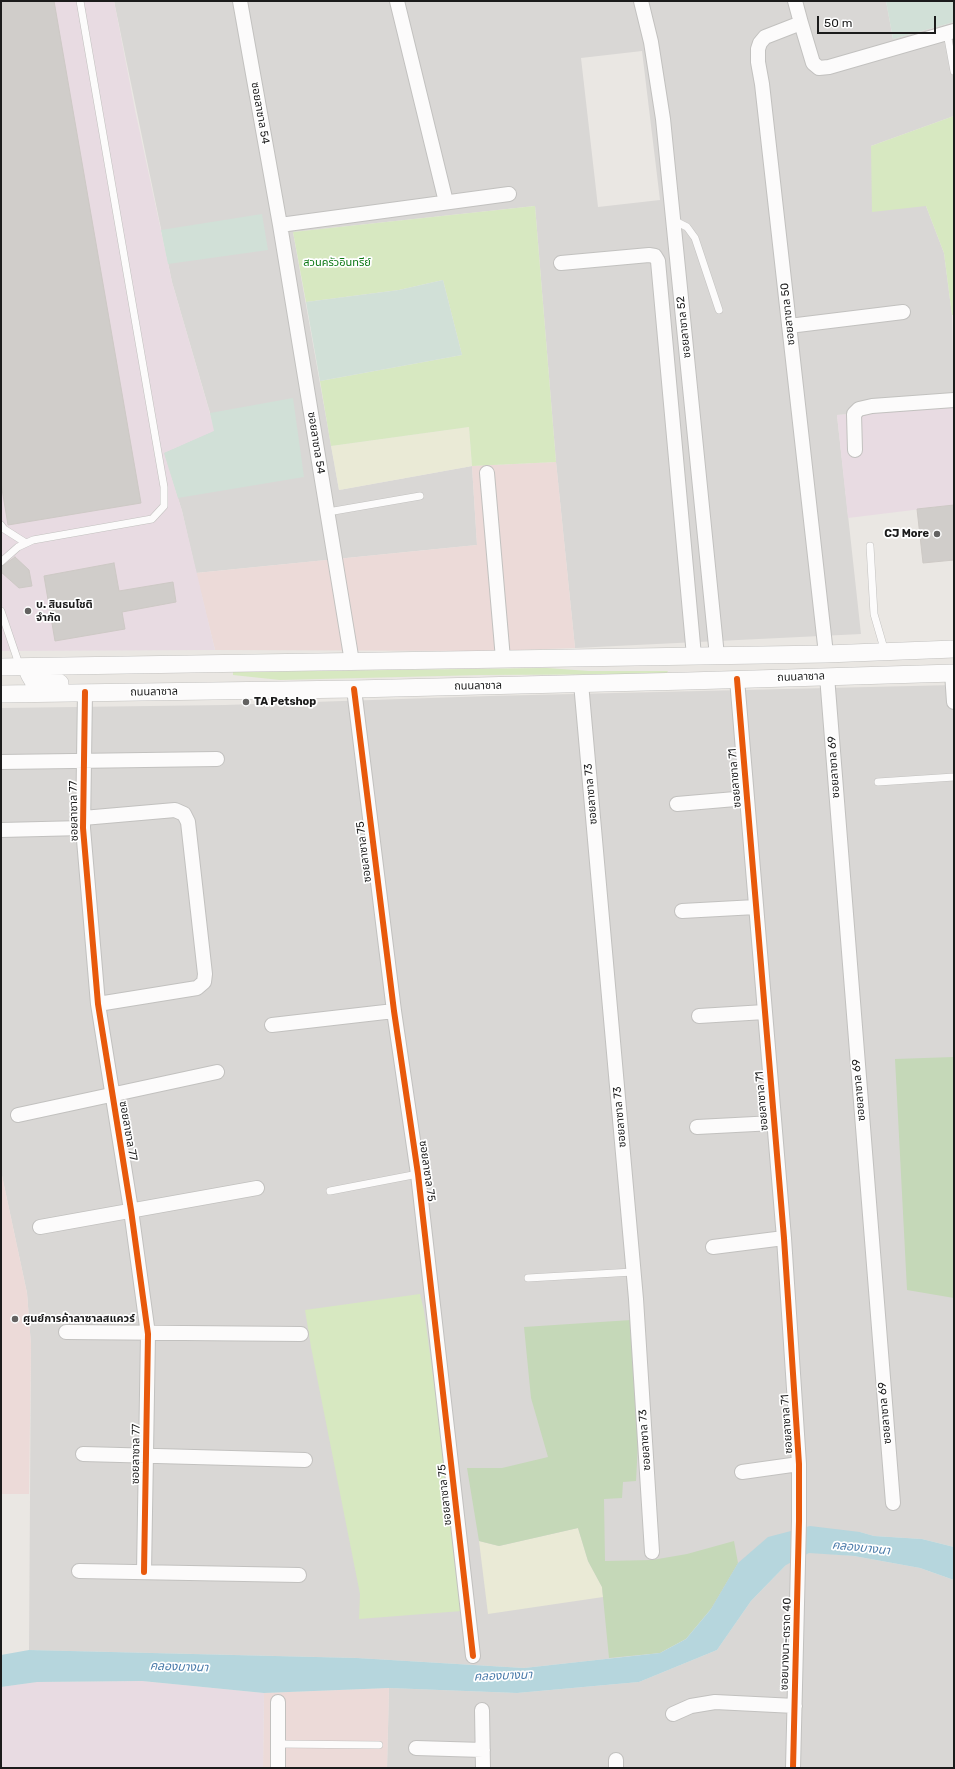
<!DOCTYPE html>
<meta charset="utf-8">
<style>
body{margin:0}
#map{position:relative;width:955px;height:1769px;overflow:hidden;background:#eae7e3;font-family:Rubik,sans-serif}
canvas{display:block}
.frame{position:absolute;inset:0;border:2px solid #1b1b1b;pointer-events:none}
.scale{position:absolute;left:817px;top:16px;width:119px;height:18px;box-sizing:border-box;border:2px solid #1b1b1b;border-top:0;padding-left:5px;font-size:12px;line-height:14px;white-space:nowrap;color:#1b1b1b;-webkit-text-stroke:3px #fff;paint-order:stroke}
</style>
<div id="map">
<canvas width="955" height="1769"></canvas>
<div class="frame"></div>
<div class="scale">50 m</div>
</div>
<script>
const context = document.querySelector('canvas').getContext('2d');
context.lineJoin = 'round';
function paint(path, color) { context.fillStyle = color; context.fill(path, 'evenodd'); }
const shape = rows => new Path2D(rows.map(r => 'M' + r).join(''));
function trace(path, color, width, dash) { context.strokeStyle = color; context.lineWidth = width; context.lineCap = dash ? 'butt' : 'round'; context.setLineDash(dash || []); context.stroke(path); }
function write(font, color, halo, rows, align = 'center') {
  context.font = font + ' Rubik,"Noto Sans Thai",sans-serif'; context.lineWidth = 3.5; context.setLineDash([]); context.textBaseline = 'middle'; context.strokeStyle = halo; context.fillStyle = color; for (const [text, x, y, turn = 0] of rows) {
    context.save(); context.translate(x, y); context.rotate((+turn || 0) * Math.PI / 180); context.textAlign = isNaN(turn) ? turn : align; if (halo) context.strokeText(text, 0, 0); context.fillText(text, 0, 0); context.restore();
  }
}
const residential = shape([
 [114,1,886,1,893,39,954,22,954,116,871,146,926,206,944,253,952,315,954,407,837,415,861,634,575,648,556,462,535,206,293,232,339,490,472,466,477,545,196,573,182,511,164,453,215,430,172,282],
 [642,51,660,200,598,207,581,58],
 [954,685,954,1547,922,1539,874,1536,860,1532,809,1552,854,1556,920,1568,954,1580,954,1768,387,1768,389,1688,517,1693,639,1682,717,1650,751,1601,786,1565,711,1609,660,1653,524,1668,357,1658,29,1650,31,1345,27,1293,1,1171,1,708,225,705,490,696]
]);
const commercial = shape([
 [556,462,575,648,488,651,215,650,196,573,477,545,472,466],
 [1,1171,27,1293,31,1345,29,1494,1,1494],
 [389,1688,387,1768,263,1768,264,1693]
]);
const industrial = shape([
 [1,1,114,1,135,110,172,282,215,431,164,453,182,511,215,650,1,651],
 [954,407,954,505,848,518,837,415],
 [142,1681,264,1693,263,1768,1,1768,1,1687,36,1682]
]);
const farmland = shape([
 [469,427,472,466,339,490,331,446],
 [578,1528,588,1561,602,1587,603,1597,488,1614,479,1541,499,1546]
]);
const grass = shape([
 [954,116,954,315,952,315,944,253,926,206,872,212,871,146],
 [535,206,556,462,472,466,469,427,331,446,320,381,462,355,443,280,399,290,306,302,293,232],
 [547,668,589,671,668,671,666,674,481,675,280,680,233,675,233,672],
 [420,1294,424,1311,445,1462,462,1611,359,1619,360,1594,311,1347,305,1310]
]);
const forest = shape([
 [954,1057,954,1298,907,1290,895,1059],
 [631,1320,639,1425,636,1481,623,1482,622,1498,604,1499,605,1561,652,1560,687,1554,734,1541,738,1563,711,1609,686,1639,660,1653,609,1658,602,1587,588,1561,578,1528,499,1546,479,1541,467,1468,502,1468,548,1457,531,1398,524,1327]
]);
const wetland = shape([
 [886,1,954,1,954,22,893,39],
 [262,214,268,250,168,264,161,230],
 [443,280,462,355,320,381,306,302,399,290],
 [293,398,304,477,178,498,164,453,214,431,210,413]
]);
const water = shape([
 [810,1526,860,1532,874,1536,922,1539,954,1547,954,1580,920,1568,854,1556,809,1553,786,1565,751,1601,717,1650,639,1682,517,1693,389,1688,264,1693,142,1681,37,1682,1,1687,1,1655,29,1650,357,1658,524,1668,660,1653,686,1639,711,1609,738,1563,768,1537]
]);
const building = shape([
 [1,1,54,1,141,503,8,525,1,483,1,1],
 [954,505,954,560,923,563,917,509,954,505],
 [15,557,29,570,32,586,19,588,1,572,1,567,15,557],
 [114,563,119,591,173,582,176,602,122,612,125,629,55,641,44,576,114,563]
]);
const service = shape([
 [947,33,954,71],
 [673,220,687,227,695,238,719,310],
 [328,512,420,496],
 [1,525,4,529,26,543],
 [870,546,874,614,885,652],
 [1,562,18,547,33,540,152,519,164,506,164,487,80,1],
 [1,611,20,667],
 [878,782,954,777],
 [330,1191,418,1174],
 [528,1278,633,1272],
 [279,1744,379,1745]
]);
const minor = shape([
 [240,1,280,225,352,662],
 [397,1,446,202],
 [641,1,651,42,663,119,717,656],
 [795,1,801,23,765,37,760,43,758,49,758,62,762,84,826,654],
 [801,23,813,63,819,68,829,67,954,31],
 [280,225,509,194],
 [561,263,649,255,655,256,658,261,694,656],
 [789,326,903,312],
 [855,450,854,414,859,409,872,406,954,400],
 [487,473,503,659],
 [952,673,954,702],
 [827,676,893,1503],
 [737,679,784,1238,799,1464,799,1521,793,1768],
 [581,683,636,1299,652,1552],
 [354,689,394,1011,418,1174,473,1656],
 [85,692,83,828,98,1004,131,1210,148,1334,144,1572],
 [1,762,217,759],
 [677,804,747,798],
 [83,818,175,810,184,814,188,822,205,974,204,982,197,988,98,1004],
 [1,830,83,828],
 [682,911,756,907],
 [699,1016,765,1012],
 [272,1025,394,1011],
 [18,1115,217,1072],
 [697,1127,774,1123],
 [40,1227,257,1188],
 [713,1247,784,1238],
 [66,1332,301,1334],
 [83,1454,305,1460],
 [742,1472,799,1464],
 [79,1571,299,1575],
 [278,1702,278,1768],
 [482,1710,483,1768],
 [673,1714,691,1706,715,1702,795,1706],
 [416,1748,483,1750],
 [616,1760,616,1768]
]);
const tertiary = shape([
 [1,667,826,654,954,649],
 [43,667,35,667,29,674,33,681,43,683,60,683],
 [1,694,354,689,688,681,954,673]
]);
const cycleway = shape([
 [737,679,784,1238,799,1464,799,1521,793,1768],
 [354,689,394,1011,418,1174,473,1656],
 [85,692,83,828,98,1004,131,1210,148,1334,144,1572]
]);
const markers = [
 [937,534,4,"#636261"],
 [28,611,4,"#636261"],
 [246,702,4,"#636261"],
 [15,1319,4,"#636261"]
];
const streetNames = [
 ["ซอยลาซาล 54",260,113,80],
 ["ซอยลาซาล 50",788,314,-96],
 ["ซอยลาซาล 52",684,327,-96],
 ["ซอยลาซาล 54",316,443,81],
 ["ถนนลาซาล",801,677,-2],
 ["ถนนลาซาล",478,686,-1],
 ["ถนนลาซาล",154,692,-1],
 ["ซอยลาซาล 69",834,767,-94],
 ["ซอยลาซาล 71",735,778,-95],
 ["ซอยลาซาล 73",591,794,-95],
 ["ซอยลาซาล 77",74,811,-91],
 ["ซอยลาซาล 75",364,852,-97],
 ["ซอยลาซาล 69",859,1090,-95],
 ["ซอยลาซาล 71",762,1101,-95],
 ["ซอยลาซาล 73",620,1117,-95],
 ["ซอยลาซาล 77",128,1131,80],
 ["ซอยลาซาล 75",427,1171,82],
 ["ซอยลาซาล 69",885,1413,-95],
 ["ซอยลาซาล 71",787,1424,-94],
 ["ซอยลาซาล 73",645,1440,-94],
 ["ซอยลาซาล 77",136,1454,-89],
 ["ซอยลาซาล 75",445,1495,-96],
 ["ซอยบางนา-ตราด 40",786,1644,-88]
];
const parkNames = [
 ["สวนครัวอินทรีย์",337,263]
];
const poiNames = [
 ["CJ More",929,534,"right"],
 ["บ. สินธนโชติ",36,605],
 ["จำกัด",36,618],
 ["TA Petshop",254,702],
 ["ศูนย์การค้าลาซาลสแควร์",23,1319]
];
const waterNames = [
 ["คลองบางนา",861,1548,6],
 ["คลองบางนา",179,1667,2],
 ["คลองบางนา",503,1676,-2]
];
paint(residential, '#d9d7d5');
paint(commercial, '#ecdad8');
paint(industrial, '#e8dbe2');
paint(farmland, '#eaead6');
paint(grass, '#d7e8c1');
paint(forest, '#c5d8b8');
paint(wetland, '#d1e0d7');
paint(water, '#b6d6dd');
paint(building, '#d0cdca');
trace(building, '#cdc9c5', 1);
trace(service, '#c2c1bf', 8);
trace(minor, '#c2c1bf', 16);
trace(tertiary, '#c2c1bf', 18);
trace(service, '#fcfbfb', 7);
trace(minor, '#fcfbfb', 14);
trace(tertiary, '#fcfbfb', 17);
trace(cycleway, '#e8590c', 6);
for (const [x, y, r, color] of markers) { const dot = new Path2D(); dot.arc(x, y, r, 0, 2 * Math.PI); context.fillStyle = color; context.fill(dot); trace(dot, '#fff', 1.5); }
write('11px', '#1b1b1b', '#fff', streetNames);
write('11px', '#0b7713', '#fff', parkNames);
write('bold 11px', '#1b1b1b', '#fff', poiNames, 'left');
write('italic 12px', '#497aa9', '#fff', waterNames);
</script>
